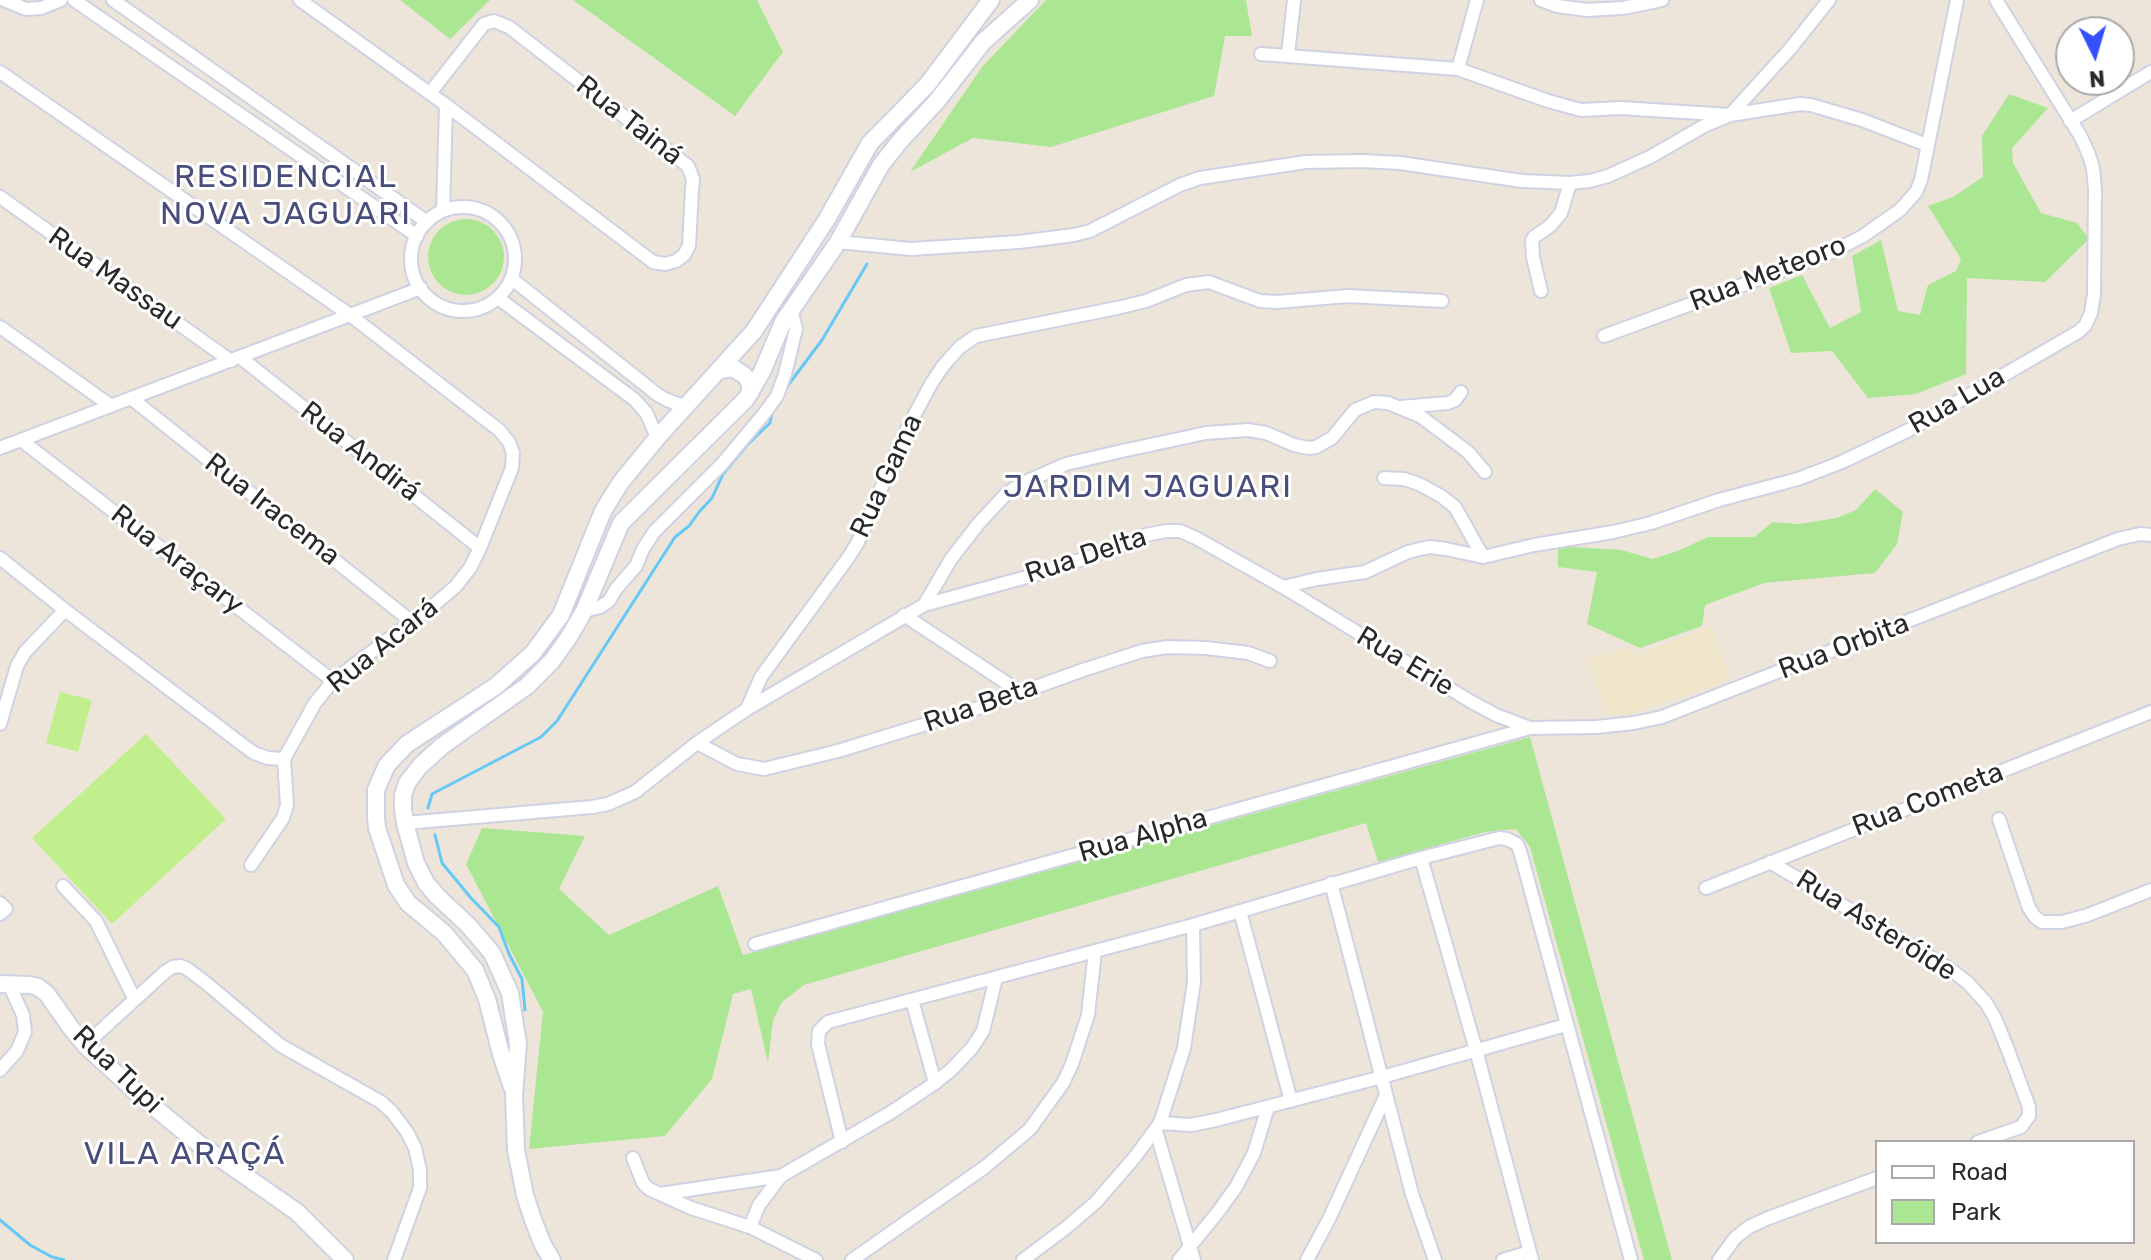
<!DOCTYPE html>
<meta charset="utf-8">
<style>
body{margin:0}
#map{position:relative;width:2151px;height:1260px;overflow:hidden;background:#ede5da;font-family:Rubik,sans-serif}
canvas{display:block}
.legend{position:absolute;left:1875px;top:1140px;width:260px;height:104px;box-sizing:border-box;background:#fff;border:2px solid #a9a9a9;margin:0;padding:10px 14px;list-style:none;font-size:24px;color:#292929}
.legend li{display:flex;align-items:center;gap:16px;height:40px}
.legend b{width:40px;border:2px solid #a9a9a9}
.north{position:absolute;left:2055px;top:16px;width:80px;height:80px;box-sizing:border-box;background:#fff;border:2px solid #a9a9a9;border-radius:50%;rotate:175deg;font-size:22px;font-weight:700;line-height:32px;text-align:center;color:#292929}
.north::after{content:'';display:block;margin:auto;width:28px;height:36px;background:#3551ff;clip-path:polygon(50% 0,100% 100%,50% 72%,0 100%)}
</style>
<div id="map">
<canvas width="2151" height="1260"></canvas>
<ul class="legend">
<li><b style="height:10px;background:#fff"></b>Road</li>
<li><b style="height:22px;background:#abe793"></b>Park</li>
</ul>
<div class="north">N</div>
</div>
<script>
const context = document.querySelector('canvas').getContext('2d');
context.lineJoin = 'round';
function paint(path, color) { context.fillStyle = color; context.fill(path, 'evenodd'); }
const shape = rows => new Path2D(rows.map(r => 'M' + r).join(''));
function trace(path, color, width, dash) { context.strokeStyle = color; context.lineWidth = width; context.lineCap = dash ? 'butt' : 'round'; context.setLineDash(dash || []); context.stroke(path); }
function write(font, color, halo, rows, align = 'center') {
  context.font = font + ' Rubik,sans-serif'; context.lineWidth = 6; context.setLineDash([]); context.textBaseline = 'middle'; context.strokeStyle = halo; context.fillStyle = color; for (const [text, x, y, turn = 0] of rows) {
    context.save(); context.translate(x, y); context.rotate((+turn || 0) * Math.PI / 180); context.textAlign = isNaN(turn) ? turn : align; if (halo) context.strokeText(text, 0, 0); context.fillText(text, 0, 0); context.restore();
  }
}
const education = shape([
 [1712,626,1730,680,1630,714,1607,715,1586,658,1630,648,1636,655]
]);
const green = shape([
 [400,0,490,0,450,39],
 [573,0,757,0,783,52,735,116],
 [1046,0,1246,0,1252,36,1225,36,1214,96,1051,147,973,138,910,172,982,67],
 [2009,94,2048,108,2012,148,2013,163,2041,213,2077,223,2089,239,2045,282,1967,278,1966,374,1916,394,1868,398,1832,351,1791,353,1769,288,1802,275,1830,328,1861,312,1852,256,1881,240,1898,311,1920,315,1928,285,1956,271,1961,259,1928,206,1953,197,1983,177,1982,136],
 '428 257a38 38 0 1 1 76 0a38 38 0 1 1-76 0Z',
 [1875,489,1903,512,1897,544,1875,573,1764,583,1705,605,1702,626,1640,648,1587,624,1597,572,1558,567,1558,546,1621,550,1653,559,1680,550,1708,537,1754,537,1773,522,1799,524,1837,518,1856,510],
 [1530,737,1672,1260,1644,1260,1530,847,1516,829,1485,832,1378,862,1366,823,804,985,782,1002,773,1020,768,1063,751,989,733,994,712,1079,665,1136,529,1149,543,1012,466,864,482,828,585,836,559,889,609,935,718,886,743,955]
]);
const pitch = shape([
 [60,692,92,700,78,752,46,743],
 [146,734,226,819,112,924,32,838]
]);
const stream = shape([
 [786,388,822,340,867,264],
 [428,808,432,794,541,737,557,721,675,537,689,526,699,512,712,498,723,474,747,445,770,423,772,412],
 [435,835,442,863,471,898,499,927,509,954,522,979,525,1010],
 [0,1220,30,1245,52,1257,64,1260]
]);
const street = shape([
 [4,0,26,9,41,8,61,0],
 [74,0,417,236],
 [113,0,427,222],
 [300,0,446,105,443,211],
 [1541,0,1557,6,1587,10,1623,8,1662,0],
 [1261,54,1458,69,1548,101,1581,110,1621,108,1730,115,1800,104,1811,105,1862,120,1927,145],
 [1288,55,1294,0],
 [1458,69,1477,0],
 [0,72,350,315,499,430,509,442,513,453,512,468,480,548,470,568,456,586,435,604,333,681,315,703,284,759,268,758,254,753,243,745,65,610,0,558],
 [430,93,484,24,494,21,509,27,688,166,693,179,692,190,689,246,684,255,676,261,665,264,653,262,446,105],
 [2070,121,2151,72],
 [0,197,231,361],
 '411 259a52 52 0 1 1 104 0a52 52 0 1 1-104 0Z',
 [838,242,911,249,1019,242,1074,235,1090,231,1180,185,1200,178,1306,162,1362,161,1400,163,1522,181,1570,183,1590,181,1608,176,1650,157,1704,126,1730,115,1790,49,1829,0],
 [512,279,658,395,667,400,686,407],
 [1541,291,1533,257,1532,240,1534,237,1550,226,1561,213,1570,183],
 [498,298,635,400,647,414,657,438],
 [0,327,111,406],
 [1604,336,1832,252,1863,236,1900,210,1916,192,1921,180,1957,0],
 [240,357,480,548],
 [131,398,412,622],
 [1401,407,1448,403,1455,400,1461,392],
 [21,440,333,681],
 [0,448,421,288],
 [1384,478,1404,479,1419,484,1441,496,1455,507,1483,557],
 [1283,587,1317,579,1365,572,1408,552,1420,549,1430,547,1446,549,1483,557,1534,545,1613,532,1651,523,1719,500,1798,479,1842,462,1909,430,2078,332,2085,326,2091,313,2094,294,2095,190,2093,168,2089,155,2081,137,1996,0],
 [924,605,951,559,979,523,1006,494,1021,484,1066,464,1122,451,1206,433,1248,430,1266,433,1294,445,1309,448,1316,447,1332,438,1355,410,1374,402,1388,403,1420,416,1468,452,1485,472],
 [584,611,600,607,609,601,616,589,636,566,643,549,654,532,722,464,763,415,777,396,785,374,796,329,791,309],
 [904,615,1020,692],
 [747,709,924,605,1034,575,1086,558,1146,535,1166,531,1180,531,1196,538,1283,587,1470,701,1496,715,1530,728],
 [0,724,17,666,25,652,65,610],
 [697,743,737,764,764,769,838,751,978,708,1083,670,1142,651,1167,647,1206,648,1248,653,1270,661],
 [1999,819,2029,908,2035,917,2042,922,2062,922,2088,915,2151,890],
 [405,823,592,807,608,804,635,792,697,743,747,709,761,677,848,558,858,542,907,429,931,384,943,366,960,347,976,336,1117,308,1146,301,1186,285,1209,282,1260,301,1277,302,1348,296,1442,301],
 [1421,858,1476,1050,1532,1260],
 [1770,862,1950,969,1968,983,1986,1003,1995,1018,2008,1050,2029,1107,2029,1116,2021,1127,1978,1142],
 [251,865,283,818,287,805,284,759],
 [1331,883,1412,1194,1435,1260],
 [63,886,96,921,134,998],
 [1706,888,2151,712],
 [0,903,6,909,0,914],
 [1240,911,1291,1101],
 [755,944,1530,728,1596,727,1634,723,1662,717,2118,539,2140,534,2151,535],
 [912,1000,935,1083],
 [85,1045,165,972,173,967,180,966,186,968,206,983,280,1045,381,1102,392,1112,407,1132,415,1148,420,1170,420,1188,394,1260],
 [0,1070,17,1051,25,1032,23,1015,9,984],
 [1160,1123,1191,1125,1216,1120,1382,1077,1566,1025],
 [1156,1131,1194,1260],
 [842,1142,818,1044,819,1031,828,1022,1193,925,1421,858,1499,838,1507,839,1517,844,1520,851,1631,1260],
 [633,1158,643,1183,649,1189,691,1208,750,1227,816,1260],
 [660,1194,781,1176,890,1113,935,1083,951,1070,972,1048,983,1031,996,978],
 [750,1227,759,1205,781,1176],
 [852,1260,985,1167,1030,1129,1063,1083,1072,1064,1088,1015,1095,951],
 [1023,1260,1067,1227,1096,1202,1135,1157,1160,1123,1184,1048,1194,982,1193,925],
 [1179,1260,1218,1212,1236,1187,1254,1153,1268,1107],
 [1307,1260,1329,1219,1386,1095],
 [1503,1260,1530,1252],
 [1719,1260,1735,1238,1749,1227,1766,1219,1877,1178]
]);
const secondary = shape([
 [720,370,733,368,744,375,749,381,751,392],
 [0,984,30,985,38,987,47,994,71,1028,85,1045,144,1099,198,1143,297,1212,345,1260],
 [512,1087,501,1054,487,999,475,970,444,933,408,903,396,885,377,828,376,817,376,790,382,776,387,765,407,744,496,686,533,653,561,615,603,511,621,482,657,438,754,331,827,219,870,143,927,85,991,0],
 [552,1260,543,1245,533,1220,525,1195,516,1150,514,1095,518,1044,510,993,492,953,468,925,437,896,426,883,416,863,405,823,403,809,403,795,407,783,420,766,442,746,527,686,552,661,569,637,584,611,621,523,746,399,762,372,783,322,838,242,881,165,900,141,937,101,983,42,1030,0]
]);
const streetNames = [
 ["Rua Tainá",629,121,38],
 ["Rua Meteoro",1768,274,-21],
 ["Rua Massau",115,279,35],
 ["Rua Lua",1957,401,-30],
 ["Rua Andirá",360,452,38],
 ["Rua Gama",887,476,-65],
 ["Rua Iracema",272,510,38],
 ["Rua Delta",1086,556,-18],
 ["Rua Araçary",177,560,38],
 ["Rua Acará",383,646,-39],
 ["Rua Orbita",1844,647,-21],
 ["Rua Erie",1405,662,31],
 ["Rua Beta",981,705,-19],
 ["Rua Cometa",1928,800,-21],
 ["Rua Alpha",1143,836,-16],
 ["Rua Asteróide",1876,926,32],
 ["Rua Tupi",117,1070,44]
];
const quarterNames = [
 ["RESIDENCIAL",286,178],
 ["NOVA JAGUARI",286,215],
 ["JARDIM JAGUARI",1148,488],
 ["VILA ARAÇÁ",185,1155]
];
paint(education, '#efe5c8');
paint(green, '#abe793');
paint(pitch, '#c1ef8e');
trace(stream, '#66c8f5', 3);
trace(street, '#cfd2e3', 16);
trace(secondary, '#cfd2e3', 20);
trace(street, '#fff', 12);
trace(secondary, '#fff', 16);
write('28px', '#292929', '#fff', streetNames);
context.letterSpacing = '2px';
write('32px', '#474e7c', '#fff', quarterNames);
context.letterSpacing = '0px';
</script>
